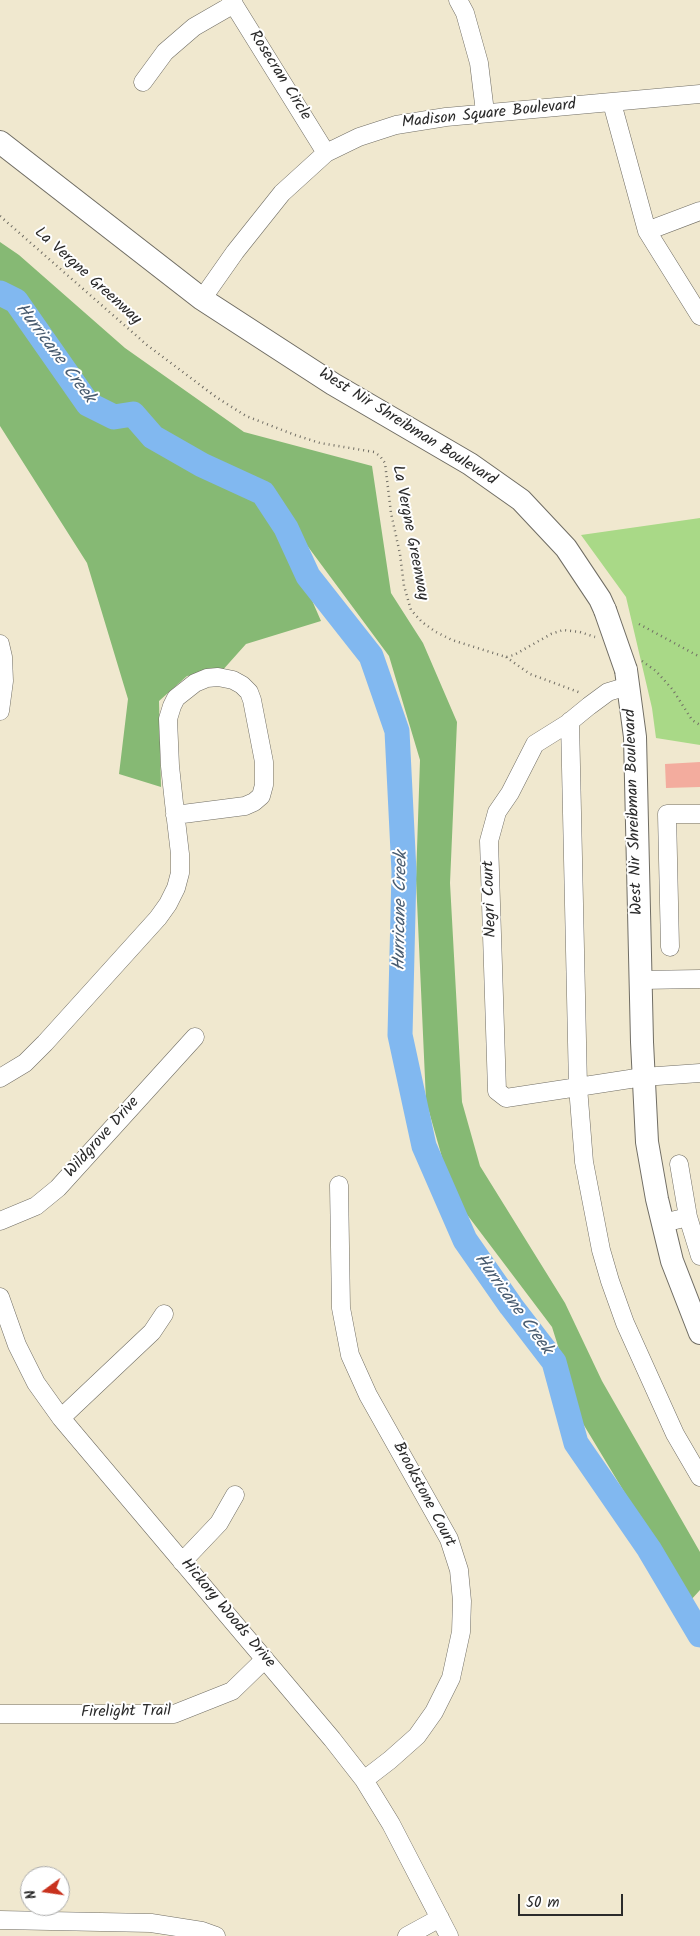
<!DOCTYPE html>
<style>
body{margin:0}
#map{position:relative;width:700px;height:1936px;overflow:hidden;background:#f0e8cf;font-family:Kalam,sans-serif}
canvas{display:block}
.north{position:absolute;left:20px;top:1866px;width:50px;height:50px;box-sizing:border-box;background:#fff;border:1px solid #aaa;border-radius:50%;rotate:256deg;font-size:14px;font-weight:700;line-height:20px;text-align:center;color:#2b2b2b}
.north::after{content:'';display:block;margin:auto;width:18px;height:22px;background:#c8321e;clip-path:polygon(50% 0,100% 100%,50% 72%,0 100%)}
.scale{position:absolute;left:518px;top:1894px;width:105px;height:22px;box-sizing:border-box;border:2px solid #2b2b2b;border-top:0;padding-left:6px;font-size:15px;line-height:18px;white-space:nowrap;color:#2b2b2b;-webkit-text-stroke:4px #fff;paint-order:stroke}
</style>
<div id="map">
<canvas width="700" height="1936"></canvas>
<div class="north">N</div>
<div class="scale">50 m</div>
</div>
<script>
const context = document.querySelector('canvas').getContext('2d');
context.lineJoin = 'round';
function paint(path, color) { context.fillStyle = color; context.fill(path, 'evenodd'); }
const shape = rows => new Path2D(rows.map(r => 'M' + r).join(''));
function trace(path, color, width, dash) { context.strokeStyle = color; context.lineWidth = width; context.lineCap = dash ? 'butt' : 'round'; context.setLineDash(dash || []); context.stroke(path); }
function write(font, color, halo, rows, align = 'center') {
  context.font = font + ' Kalam,sans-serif'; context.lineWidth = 4; context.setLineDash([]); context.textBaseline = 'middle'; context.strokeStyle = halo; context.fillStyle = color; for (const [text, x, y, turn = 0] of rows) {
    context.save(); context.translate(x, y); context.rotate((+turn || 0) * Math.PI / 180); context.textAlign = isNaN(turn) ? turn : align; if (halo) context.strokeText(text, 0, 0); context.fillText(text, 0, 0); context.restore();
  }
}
const green = shape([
 [700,518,700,745,656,738,652,708,626,597,581,535]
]);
const forest = shape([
 [0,242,19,255,125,348,244,432,372,466,391,593,423,643,457,722,450,883,462,1102,480,1166,565,1303,602,1381,700,1552,700,1590,690,1601,582,1422,552,1327,453,1196,426,1101,416,879,420,760,389,656,306,544,294,559,321,621,246,644,221,672,187,676,159,701,161,787,119,774,128,699,87,563,0,426]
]);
const river = shape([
 [0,293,16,301,88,404,114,417,133,414,153,437,202,465,263,493,286,528,308,576,371,656,397,731,404,872,400,1035,424,1146,465,1240,511,1306,554,1362,576,1443,649,1549,700,1635]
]);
const building = shape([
 [700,762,700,787,666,788,665,764]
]);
const path = shape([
 [0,216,147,345,216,397,246,416,295,435,320,443,374,452,380,456,385,463,391,513,400,554,404,586,411,610,422,622,436,632,452,640,506,657,514,655,551,634,563,630,580,632,595,637],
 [639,624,700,657],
 [506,657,530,674,581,693],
 [642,661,656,671,673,690,692,720,700,725]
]);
const minor = shape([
 [231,0,326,153],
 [458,0,465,13,479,63,485,112],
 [143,82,165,52,194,27,234,4],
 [612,103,647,231,700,316],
 [647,231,700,211],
 [202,299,235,252,282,193,326,153,359,137,396,125,446,117,700,94],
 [0,644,3,657,4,681,0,711],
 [570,721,578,1087,506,1098,497,1091,489,841,497,812,510,793,535,744,567,724,589,706,608,692,628,686],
 [670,947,667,814,700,814],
 [641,980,700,979],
 [700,1073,643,1077,578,1087,584,1162,601,1250,610,1281,625,1323,675,1434,700,1477],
 [0,1078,25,1063,45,1043,158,918,168,904,176,888,180,873,180,854,174,803,170,766,168,719,172,706,176,698,195,683,207,678,218,677,233,680,242,685,249,692,252,700,264,762,264,785,261,796,254,802,245,806,175,815],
 [679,1164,688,1217],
 [339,1185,341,1308,350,1355,368,1395,449,1539,459,1570,462,1601,461,1632,451,1678,434,1712,417,1736,390,1760,364,1780],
 [0,1221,36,1206,58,1188,195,1037],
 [663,1223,688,1217,700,1256],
 [0,1297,17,1345,36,1383,61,1418,332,1739,364,1780,391,1824,449,1936],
 [61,1418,152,1332,164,1314],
 [182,1562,219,1523,235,1495],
 [0,1714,174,1714,232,1691,265,1659],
 [0,1920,151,1923,202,1931,216,1936],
 [407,1936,440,1918]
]);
const major = shape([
 [0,142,202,299,333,384,470,464,521,500,566,548,600,599,605,610],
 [626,670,635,737,642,1042,647,1142,657,1199,672,1261,700,1333]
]);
const majorBridge = shape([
 [605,610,626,670]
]);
const streetNames = [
 ["Rosecran Circle",279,76,58],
 ["Madison Square Boulevard",489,115,-6],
 ["La Vergne Greenway",87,277,42],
 ["West Nir Shreibman Boulevard",407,428,32],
 ["La Vergne Greenway",409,533,79],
 ["West Nir Shreibman Boulevard",635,812,-92],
 ["Negri Court",491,899,-92],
 ["Wildgrove Drive",103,1138,-48],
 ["Brookstone Court",423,1495,62],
 ["Hickory Woods Drive",227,1614,50],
 ["Firelight Trail",126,1713,-1]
];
const waterNames = [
 ["Hurricane Creek",54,354,53],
 ["Hurricane Creek",402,911,-89],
 ["Hurricane Creek",512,1305,54]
];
paint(green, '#a9d987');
paint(forest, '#86b974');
trace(river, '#81b8f0', 25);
paint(building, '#f3ac9e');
trace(minor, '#706d64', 19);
trace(major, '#706d64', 24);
trace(path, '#706d64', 2.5, [1, 4]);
trace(minor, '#fff', 18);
trace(major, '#fff', 22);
trace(majorBridge, '#706d64', 24, []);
trace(majorBridge, '#fff', 22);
write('16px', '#2b2b2b', '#fff', streetNames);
write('italic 18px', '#495c70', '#fff', waterNames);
</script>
